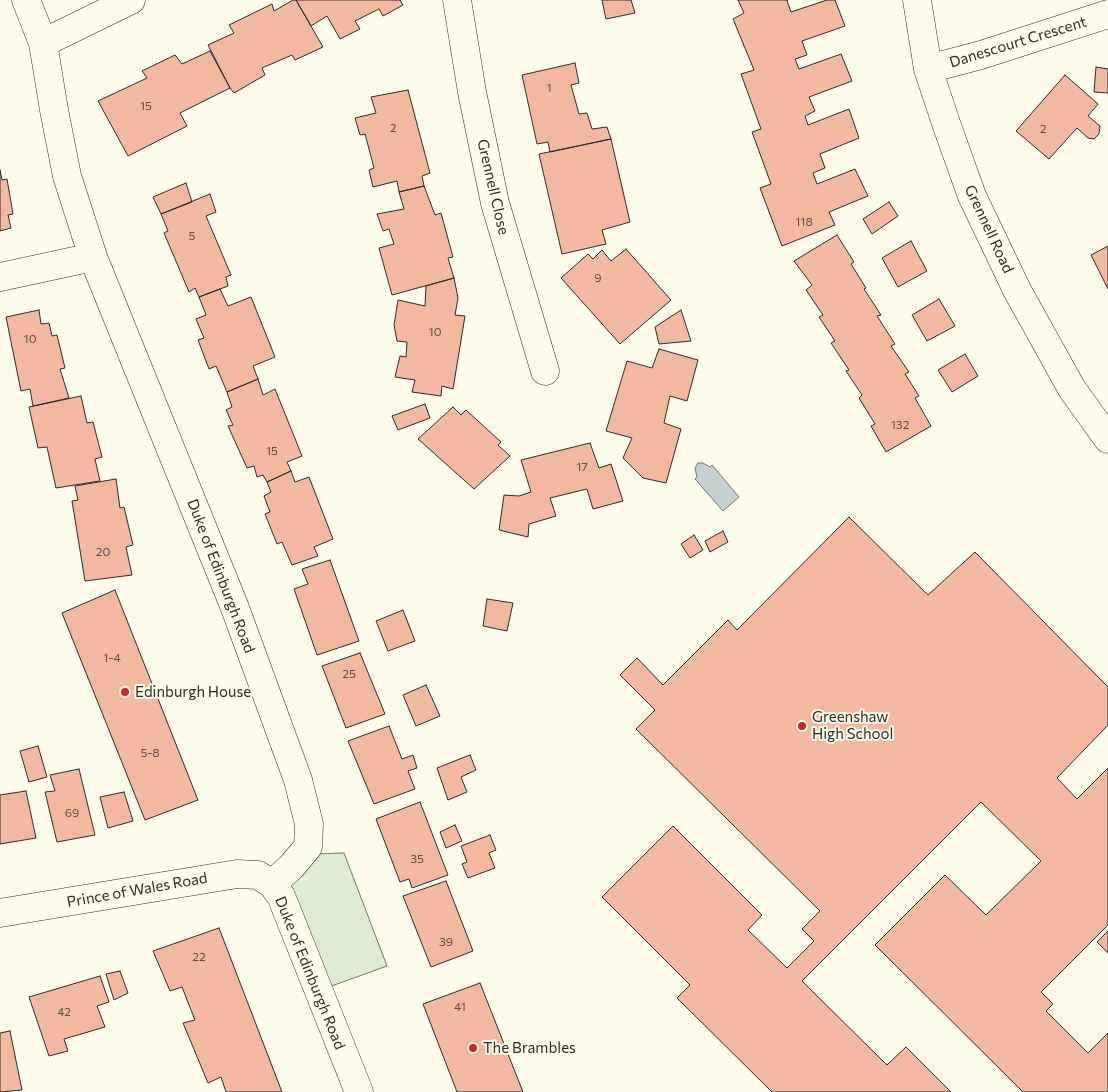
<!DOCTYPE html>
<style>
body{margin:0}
canvas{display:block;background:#fdfbea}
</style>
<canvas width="1108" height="1092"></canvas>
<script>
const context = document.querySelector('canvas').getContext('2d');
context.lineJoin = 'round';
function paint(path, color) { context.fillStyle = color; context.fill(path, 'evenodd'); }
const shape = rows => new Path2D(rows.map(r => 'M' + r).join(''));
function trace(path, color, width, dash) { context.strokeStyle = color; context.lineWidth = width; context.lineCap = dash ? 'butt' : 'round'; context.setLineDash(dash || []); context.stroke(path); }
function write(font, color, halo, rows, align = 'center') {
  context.font = font + ' Commissioner,sans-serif'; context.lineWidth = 4; context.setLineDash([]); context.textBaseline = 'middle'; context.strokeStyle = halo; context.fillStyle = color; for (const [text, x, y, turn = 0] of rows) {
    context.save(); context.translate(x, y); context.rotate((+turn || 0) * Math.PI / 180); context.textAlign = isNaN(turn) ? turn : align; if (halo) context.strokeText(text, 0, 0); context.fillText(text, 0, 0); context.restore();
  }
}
const green = shape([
 [344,853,387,966,326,988,284,884,314,854,344,853]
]);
const water = shape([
 [698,463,703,463,710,467,712,465,739,497,723,511,695,479,697,477,695,468,698,463]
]);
const building = shape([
 [293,0,296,0,323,47,295,60,292,55,262,68,265,75,234,93,230,88,208,45,234,33,229,25,272,4,274,11,293,0],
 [296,0,400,0,403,5,383,16,379,9,355,21,360,29,340,39,327,16,311,26,296,0],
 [602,0,631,0,635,13,606,19,602,0],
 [738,0,788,0,787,1,791,12,827,0,835,0,845,26,802,41,807,55,795,59,799,69,841,54,852,81,809,97,815,111,805,116,808,125,849,109,859,138,820,154,825,168,813,173,817,184,855,169,868,196,829,212,835,225,782,246,760,188,771,184,752,132,761,129,741,74,754,70,733,19,744,13,738,0],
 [210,51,230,88,180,113,187,126,128,156,98,101,147,78,142,71,175,55,182,64,210,51],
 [575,63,579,83,571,85,579,114,587,113,592,129,607,127,611,139,550,152,548,142,537,144,522,75,575,63],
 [1096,67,1108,69,1108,93,1094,92,1096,67],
 [1065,75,1098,104,1088,116,1100,126,1099,134,1094,139,1088,138,1077,128,1049,159,1016,131,1065,75],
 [408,90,430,173,422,176,424,186,399,192,397,181,373,187,369,170,374,168,365,134,360,135,355,118,376,113,371,97,408,90],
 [611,139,630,222,602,230,606,244,562,254,539,154,611,139],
 [0,170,2,180,7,179,13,214,8,215,11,228,0,231,0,170],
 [186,183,192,202,161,214,153,197,186,183],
 [424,186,435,215,441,213,453,257,448,258,454,278,392,295,379,248,394,244,389,229,383,231,377,214,404,209,399,192,424,186],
 [210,194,216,212,206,216,231,275,226,277,228,286,199,297,195,288,189,292,164,233,168,231,161,214,210,194],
 [889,202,898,216,872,234,863,219,889,202],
 [837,235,854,262,851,264,866,288,864,289,881,315,877,316,895,344,891,346,909,372,905,374,919,396,915,398,931,426,886,452,871,426,875,424,859,398,862,395,846,371,849,370,831,343,835,341,819,317,823,315,806,290,812,285,794,261,837,235],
 [911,241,927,271,898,287,882,258,911,241],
 [1108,246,1108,289,1091,255,1108,246],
 [626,249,671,300,620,344,561,278,588,254,593,259,602,250,611,261,626,249],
 [454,278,458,298,455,315,465,316,453,389,442,386,441,396,412,392,415,380,395,377,400,356,406,357,407,342,397,341,394,325,398,300,425,306,426,286,454,278],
 [220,289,228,306,251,297,275,357,253,366,258,379,227,392,216,366,209,369,198,340,204,338,196,319,206,315,199,297,220,289],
 [939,299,955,326,927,341,912,315,939,299],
 [39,310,41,324,49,323,52,336,57,335,65,368,60,369,69,398,33,406,30,389,21,391,6,317,39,310],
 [681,310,691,341,659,344,655,327,681,310],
 [659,349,698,360,687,401,670,396,664,423,681,429,666,483,643,478,623,458,632,438,606,431,627,361,652,368,659,349],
 [965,354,978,376,952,392,938,370,965,354],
 [258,379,263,395,275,389,302,456,287,462,291,471,267,482,263,475,257,477,254,466,247,468,228,426,233,425,226,410,232,407,227,392,258,379],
 [81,396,87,423,93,422,102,457,95,459,100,481,56,488,47,447,38,448,29,407,81,396],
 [425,404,430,418,398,430,392,416,425,404],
 [453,407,461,415,466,410,501,442,498,445,510,456,474,489,418,439,453,407],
 [590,443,599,468,611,464,623,501,593,509,587,489,550,498,556,516,529,524,528,537,499,530,504,495,519,496,531,492,521,460,590,443],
 [291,471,295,482,309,477,333,539,314,547,318,556,292,565,282,542,277,544,265,514,270,512,264,496,271,492,267,482,291,471],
 [116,479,120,508,124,507,133,545,126,547,132,575,85,581,72,501,78,500,75,486,116,479],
 [849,517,928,595,975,552,1108,687,1108,725,1057,778,1077,799,1108,768,1108,925,1041,992,1053,1004,1046,1011,1088,1053,1108,1033,1108,1092,1023,1092,875,945,945,875,986,915,1041,861,981,802,802,981,887,1065,906,1047,951,1092,772,1092,677,998,690,985,602,897,673,826,762,915,748,930,787,968,814,941,802,929,820,911,636,729,655,710,620,675,637,658,663,685,728,620,737,630,849,517],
 [723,531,728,542,710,552,705,541,723,531],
 [694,535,703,550,690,558,681,544,694,535],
 [330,560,359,641,317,655,294,589,308,584,302,569,330,560],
 [115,590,198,800,145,820,62,613,115,590],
 [487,599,513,603,507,631,483,626,487,599],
 [403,610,415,641,388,651,376,621,403,610],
 [360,653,385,714,346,728,322,666,360,653],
 [426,685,440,716,416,726,403,695,426,685],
 [389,726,402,759,413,755,417,768,408,771,415,789,374,804,348,741,389,726],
 [38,746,47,777,29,782,20,751,38,746],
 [470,755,476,770,461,777,467,792,448,800,437,768,470,755],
 [79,769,95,835,57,842,45,792,55,791,50,775,79,769],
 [26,791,36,838,0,844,0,795,26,791],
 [124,792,133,821,108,828,100,797,124,792],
 [420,802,448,875,412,888,409,879,400,882,376,819,420,802],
 [455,825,462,841,446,848,440,832,455,825],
 [490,835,496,850,489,853,495,868,468,878,462,864,467,862,461,846,490,835],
 [446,881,473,951,431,967,403,896,446,881],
 [219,928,282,1092,226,1092,221,1077,208,1083,183,1023,195,1020,182,987,170,991,153,951,219,928],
 [1108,931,1108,953,1097,942,1108,931],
 [120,971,128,993,114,1000,106,974,120,971],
 [100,976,109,1002,97,1006,105,1027,64,1039,68,1051,49,1056,29,997,100,976],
 [480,983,523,1092,457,1092,423,1004,480,983],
 [10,1031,22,1090,0,1092,0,1033,10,1031]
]);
const minor = shape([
 [26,0,43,43,54,110,67,176,93,257,235,608,298,780,309,824,308,847,291,867,272,884,281,896,359,1092],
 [457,0,472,92,495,203,545,371],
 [917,0,928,69,947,126,972,196,1017,290,1072,389,1108,439],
 [43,43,131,0],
 [928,69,981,55,1108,14],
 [0,277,93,257],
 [0,913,237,874,258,875,272,884]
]);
const markers = [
 [125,692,5,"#c62828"],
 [802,726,5,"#c62828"],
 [473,1048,5,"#c62828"]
];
const numberNames = [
 ["1",549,88],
 ["15",146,106],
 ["2",393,128],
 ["2",1043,129],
 ["118",804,222],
 ["5",192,236],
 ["9",598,278],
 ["10",435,332],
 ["10",30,339],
 ["132",900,425],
 ["15",272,451],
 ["17",582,467],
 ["20",103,552],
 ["1-4",112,658],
 ["25",349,674],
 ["5-8",150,753],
 ["69",72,813],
 ["35",417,859],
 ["39",446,942],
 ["22",199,957],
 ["41",460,1007],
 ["42",64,1012]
];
const streetNames = [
 ["Danescourt Crescent",1018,42,-17],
 ["Grennell Close",493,187,77],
 ["Grennell Road",989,229,65],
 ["Duke of Edinburgh Road",221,576,69],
 ["Prince of Wales Road",137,890,-10],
 ["Duke of Edinburgh Road",310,973,68]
];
const poiNames = [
 ["Edinburgh House",135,692],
 ["Greenshaw",812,717],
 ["High School",812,734],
 ["The Brambles",483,1048]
];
paint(green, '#deebd1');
trace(green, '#74746e', 1);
paint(water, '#c7d0d0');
trace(water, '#74746e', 1);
paint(building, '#f2b8a0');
trace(building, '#2b2b2b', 1);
trace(minor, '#2b2b2b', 29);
trace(minor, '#fdfbea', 28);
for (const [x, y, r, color] of markers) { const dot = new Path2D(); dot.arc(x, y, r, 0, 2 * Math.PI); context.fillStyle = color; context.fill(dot); trace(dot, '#fdfbea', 2); }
write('12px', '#5d4e48', null, numberNames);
write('15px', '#2b2b2b', '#fdfbea', streetNames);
write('15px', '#2b2b2b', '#fdfbea', poiNames, 'left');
</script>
